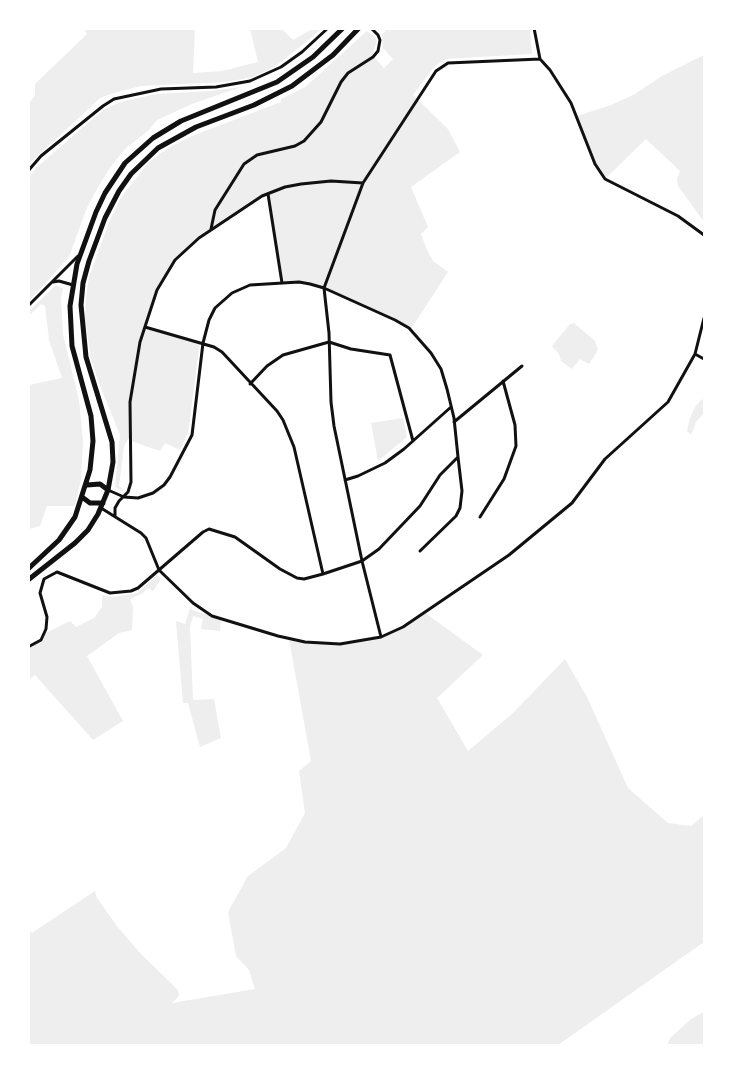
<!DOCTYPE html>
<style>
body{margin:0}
#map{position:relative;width:733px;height:1074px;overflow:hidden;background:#fff;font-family:"Archivo Narrow",sans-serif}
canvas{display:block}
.frame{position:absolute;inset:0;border:30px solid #fff;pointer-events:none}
</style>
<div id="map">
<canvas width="733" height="1074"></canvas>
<div class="frame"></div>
</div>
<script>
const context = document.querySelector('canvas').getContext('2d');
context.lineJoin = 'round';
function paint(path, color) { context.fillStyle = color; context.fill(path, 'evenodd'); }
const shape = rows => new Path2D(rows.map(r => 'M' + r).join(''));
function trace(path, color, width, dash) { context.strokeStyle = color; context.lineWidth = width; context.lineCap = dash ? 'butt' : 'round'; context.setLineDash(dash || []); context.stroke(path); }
const green = shape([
 [84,29,195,29,193,73,222,71,258,62,250,29,282,29,293,40,312,29,322,29,276,66,253,77,227,82,141,86,110,94,99,99,29,164,29,103,35,96,35,84,87,34],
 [387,29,530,29,532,54,445,59,434,67,413,95,448,129,460,152,411,187,428,227,421,234,427,250,433,261,448,272,411,329,324,288,310,284,282,283,267,194,199,238,175,260,163,278,145,327,200,342,188,433,180,450,165,443,160,451,131,441,130,436,124,446,119,486,123,489,122,491,115,487,120,435,99,383,91,360,85,318,86,297,89,277,110,220,120,199,148,163,168,148,192,136,281,102,281,99,305,87,367,31,375,37,377,41,372,55,384,68,393,59,383,48,382,35],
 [704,55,704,222,678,186,677,179,680,171,646,139,605,179,599,173,577,116,611,105,635,94,662,76],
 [241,87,192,104,157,120,149,130,125,149,112,165,99,185,86,210,69,257,29,301,29,178,36,168,103,110,123,101,157,94,210,91],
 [56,285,63,289,61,298,63,334,79,400,83,441,81,479,75,506,47,506,40,526,29,529,29,385,62,378,49,340,45,306,41,304,29,316,29,311],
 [574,323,595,341,598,350,589,364,580,359,572,369,561,361,559,354,552,346,570,324],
 [704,397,704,413,696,422,691,435,687,431,690,418,695,407],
 [403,418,407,437,378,461,371,423],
 [157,575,161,579,153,591,148,588,143,593,130,599,133,607,132,630,119,633,87,656,123,721,93,740,35,675,29,680,28,649,43,640,46,633,70,621,76,627,94,618,102,607,102,595,113,597,137,593],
 [190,608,192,610,221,619,220,631,201,629,203,619,193,616,190,627,193,700,214,699,221,738,200,747,188,703,183,703,176,621,185,624],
 [424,612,483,655,437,698,468,751,513,713,565,659,587,697,628,788,668,823,691,826,704,815,704,942,558,1045,29,1045,28,929,32,933,95,891,97,898,117,926,140,953,178,990,179,996,172,1003,255,989,249,970,236,956,228,912,248,876,286,848,305,813,299,771,311,761,289,639,322,643,350,643,393,633],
 [704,1012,704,1045,667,1045,670,1038,691,1019]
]);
const minor = shape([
 [534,28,540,59,550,70,571,103,595,164,605,179,678,216,704,235],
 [28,171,41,156,103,106,114,99,161,89,216,87,250,81,281,67,302,52,328,28],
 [268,194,282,283],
 [211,229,215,210,244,164,257,155,295,146,304,141,321,122,341,82,348,73,373,57,378,51,380,40,378,35,371,28],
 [53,282,59,281,73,285],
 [28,306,78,256],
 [145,327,214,347,222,352,277,411,283,420,294,447,323,574,362,561,381,637,403,627,509,555,572,503,605,459,668,402,695,354,704,318],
 [695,354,704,359],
 [250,384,267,366,283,355,329,342,351,349,390,355,413,441],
 [454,422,522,366],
 [458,457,454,418,447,389,441,369,431,353,409,328,395,320,324,288,363,183,436,71,448,63,540,59],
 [345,480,358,476,385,463,404,449,451,407],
 [108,490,124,497,138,498,153,493,164,485,170,477,192,435,203,343,209,320,215,308,232,293,250,285,299,282,310,284,324,288,329,333,331,402,334,426,362,561,379,549,420,506,440,475,458,457,462,491,460,508,456,516,420,551],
 [101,508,141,533,146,538,159,570,193,603,212,616,278,636,305,642,340,644,381,637],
 [115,516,115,508,119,501,128,492,131,482,130,402,140,342,157,290,175,260,199,238,262,196,285,187,301,184,331,181,363,183],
 [480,517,504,479,516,446,515,425,503,381],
 [28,647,41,640,46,629,47,617,40,593,44,579,57,572,110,593,131,591,138,588,203,532,209,529,235,537,280,569,297,578,304,579,323,574]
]);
const primary = shape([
 [87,485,100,484,108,490],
 [82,497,90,503,103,503],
 [28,569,59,540,75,517,90,470,93,441,91,416,72,346,70,306,77,264,96,212,105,193,125,163,153,138,181,121,277,82,313,57,343,28],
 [28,580,75,543,88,530,98,514,108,490,113,462,112,442,86,357,81,305,83,283,89,261,105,218,119,191,131,174,158,148,196,127,254,105,292,86,333,55,359,28]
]);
paint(green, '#eee');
trace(minor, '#111', 3);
trace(primary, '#111', 5);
</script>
